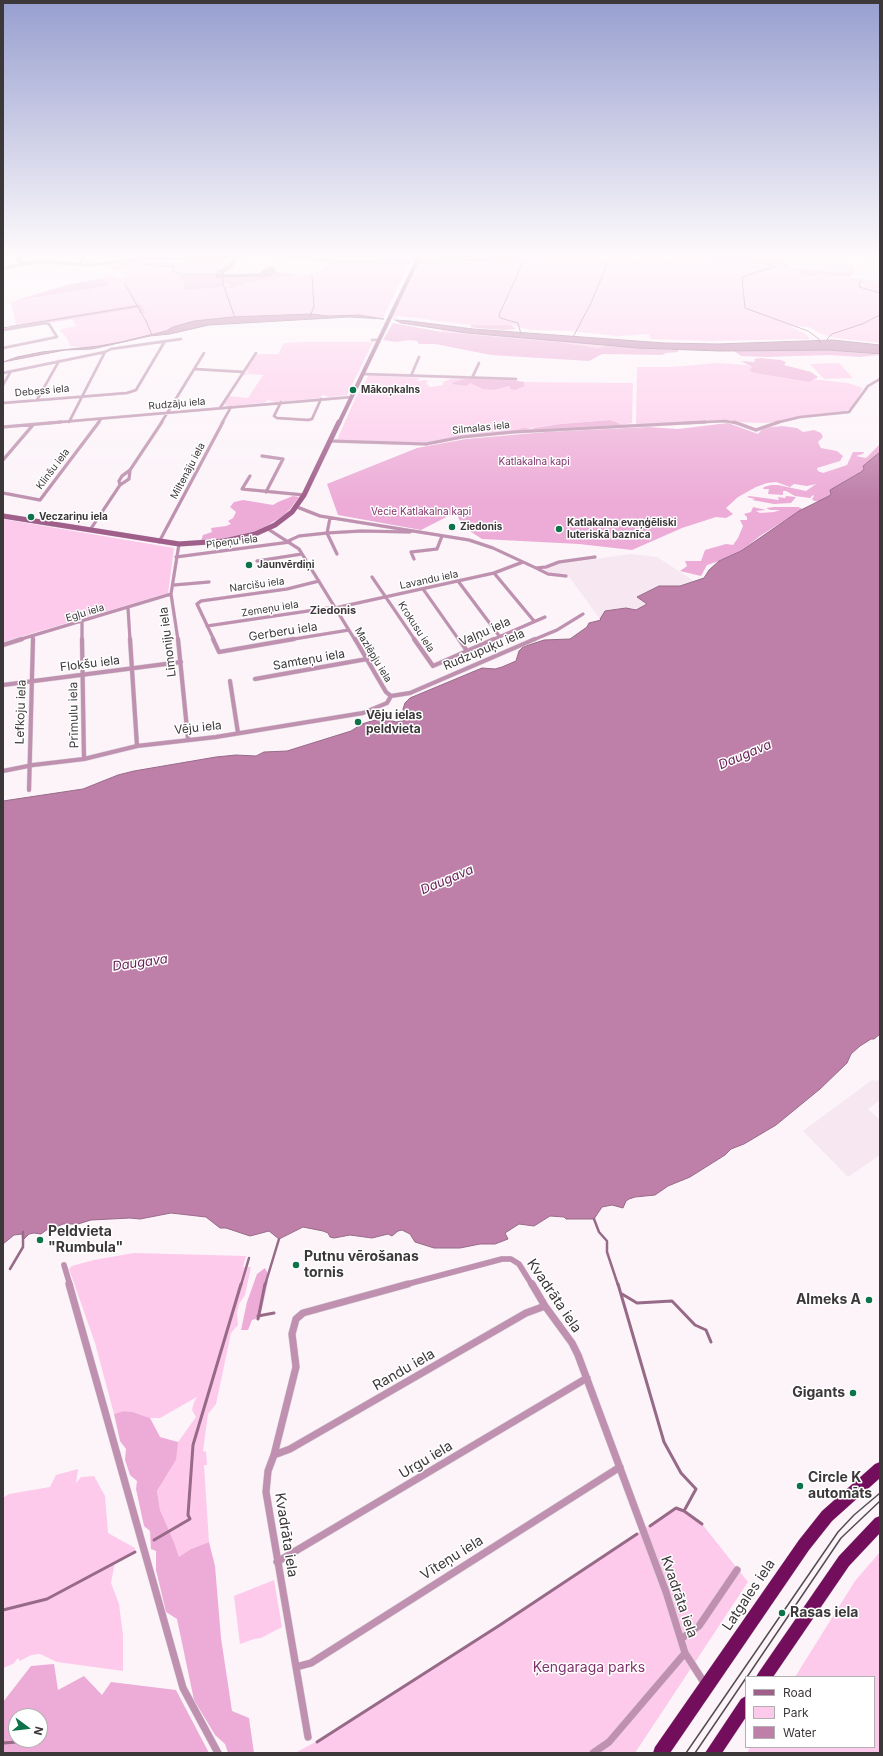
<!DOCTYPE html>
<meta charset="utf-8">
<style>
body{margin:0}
#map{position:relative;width:883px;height:1756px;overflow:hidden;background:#fcf4f9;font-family:Inter,sans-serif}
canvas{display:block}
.frame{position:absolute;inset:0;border:4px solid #3c383a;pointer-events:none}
.legend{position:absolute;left:745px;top:1676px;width:130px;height:72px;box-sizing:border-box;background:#fff;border:1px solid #b1afb0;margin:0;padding:5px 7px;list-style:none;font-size:12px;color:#3c383a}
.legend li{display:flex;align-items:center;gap:8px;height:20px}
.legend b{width:20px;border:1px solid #b1afb0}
.north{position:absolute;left:8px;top:1708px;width:40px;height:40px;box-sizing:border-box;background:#fff;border:1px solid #b1afb0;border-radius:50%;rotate:105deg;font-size:11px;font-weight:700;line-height:16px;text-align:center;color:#3c383a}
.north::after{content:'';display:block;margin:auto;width:14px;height:18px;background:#0c734a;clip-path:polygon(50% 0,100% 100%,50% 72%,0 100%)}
</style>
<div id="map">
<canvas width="883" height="1756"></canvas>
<div class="frame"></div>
<ul class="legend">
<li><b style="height:5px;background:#a05e8b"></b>Road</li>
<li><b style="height:11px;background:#fdcaeb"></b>Park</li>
<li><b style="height:11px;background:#be80a9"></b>Water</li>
</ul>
<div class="north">N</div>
</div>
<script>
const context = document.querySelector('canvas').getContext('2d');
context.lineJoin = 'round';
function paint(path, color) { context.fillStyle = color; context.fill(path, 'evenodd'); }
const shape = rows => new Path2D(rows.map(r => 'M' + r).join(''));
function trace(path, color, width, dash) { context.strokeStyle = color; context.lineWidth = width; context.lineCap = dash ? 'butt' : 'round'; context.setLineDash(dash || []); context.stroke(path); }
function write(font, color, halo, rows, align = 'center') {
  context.font = font + ' Inter,sans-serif'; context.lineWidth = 3; context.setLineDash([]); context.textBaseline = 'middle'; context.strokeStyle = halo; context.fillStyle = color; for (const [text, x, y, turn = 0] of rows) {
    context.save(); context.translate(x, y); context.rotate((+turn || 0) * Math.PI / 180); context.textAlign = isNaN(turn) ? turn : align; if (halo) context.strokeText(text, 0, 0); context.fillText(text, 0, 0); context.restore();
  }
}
const built = shape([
 [295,255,405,255,404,258,344,261,295,257],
 [787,256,814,258,815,256,833,257,834,260,853,264,851,276,786,268],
 [631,554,657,557,694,581,680,586,659,586,637,597,647,604,635,610,626,608,605,611,600,619,570,578,564,573,557,575,547,572,543,569,559,564],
 [880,1078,880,1100,868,1109,880,1120,880,1155,848,1177,803,1131,872,1080,876,1081]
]);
const green = shape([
 [509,255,560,255,562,256,548,258,557,260,564,258,591,256,601,258,606,256,691,257,694,259,711,260,718,263,754,261,759,259,773,266,741,276,741,281,745,277,778,268,797,271,803,275,831,274,844,277,880,281,880,343,835,338,821,334,809,327,790,326,806,334,810,339,708,341,650,339,649,334,619,336,570,331,531,330,511,325,471,325,399,316,394,317,396,319,392,319,419,262,424,260,431,260,430,262,433,263,519,262,519,269,522,269,528,260,539,258,511,257,508,256],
 [233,257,229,266,218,271,217,275,205,275,221,285,225,283,231,285,230,288,233,288,249,282,317,272,321,270,325,271,334,267,401,264,404,266,406,270,383,318,363,316,328,316,311,314,210,319,194,321,173,327,166,331,121,342,84,348,70,346,67,338,59,330,76,326,72,319,138,308,139,313,145,313,134,306,16,325,11,302,108,286,105,278,102,276,111,274,116,278,127,276,126,273,122,273,123,272,130,271,130,269,114,270,109,267,103,267,103,266,138,260,166,259,168,262,180,265,182,264,178,264,181,262,186,262,182,259],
 [441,328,467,333,638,348,606,346,599,348,558,342,442,332],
 [302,342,373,342,347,395,329,397,323,395,319,398,276,402,268,400,264,403,228,406,223,404,229,396,248,398,263,375,248,374,241,377,244,374,249,372,246,371,256,355,260,354,278,354,284,343],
 [716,363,747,365,753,368,754,373,809,382,811,379,848,383,863,388,851,409,842,412,800,416,780,422,763,423,734,422,636,425,637,367,673,367],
 [839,363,853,378,824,379,810,364],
 [369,375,420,378,416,381,426,380,428,381,426,383,430,387,443,385,443,382,450,379,464,379,453,382,467,386,470,383,495,390,510,386,525,386,524,382,633,383,632,423,623,425,610,420,560,424,425,443,337,440,355,399],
 [3,519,174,548,168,593,3,642],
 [134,1253,246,1256,243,1267,251,1267,245,1295,239,1304,237,1313,238,1325,231,1333,216,1404,208,1414,203,1451,206,1452,207,1465,204,1465,209,1542,191,1549,179,1558,174,1542,160,1510,157,1491,176,1460,173,1449,196,1417,192,1410,194,1402,197,1397,160,1418,150,1418,133,1412,124,1411,114,1414,95,1343,69,1269,72,1266,94,1260],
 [78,1469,76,1483,81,1477,94,1476,105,1496,108,1533,135,1548,135,1552,115,1562,111,1583,119,1604,123,1635,123,1671,57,1662,40,1654,31,1655,20,1661,18,1658,13,1664,3,1668,3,1498,9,1494,50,1487,56,1475],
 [676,1508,684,1511,702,1524,748,1582,635,1753,295,1753,338,1730],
 [880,1552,880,1753,747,1753,750,1747,874,1747,874,1677,795,1677,855,1581],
 [274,1580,282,1627,261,1638,254,1639,240,1644,234,1596]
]);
const forest = shape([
 [501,255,509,255,508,256,511,257,540,258,528,260,522,269,518,269,519,262,430,262,449,259,503,257],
 [681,255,750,255,758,260,718,263,711,260,680,256],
 [763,257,784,259,788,268,844,273,853,268,854,273,850,277,819,274,816,276,803,275,797,271,778,268,746,277,741,281,741,276,772,267,766,265,766,261,759,259],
 [409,261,411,264,404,266,401,264,335,267,325,271,321,270,327,265,326,262,350,265],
 [275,269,278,272,296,274,294,276,249,282,233,288,226,288,230,287,231,285,225,283,220,287,186,290,180,275,217,275,217,277,264,276],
 [105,278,109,286,14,301,70,284],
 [140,304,146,313,139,313,138,308,54,322,11,328,9,326],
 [393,323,442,332,558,342,599,348,606,346,678,350,678,352,666,353,662,355,602,354,589,361,491,355,435,344,419,344,417,341,410,340,396,342,383,340],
 [471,325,511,325,516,329,504,330,476,328,471,327],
 [771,350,829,350,880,355,860,357,828,355,766,357,741,356,734,351],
 [760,358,781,360,786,362,784,365,811,372,818,377,809,382,754,373,749,370,752,367,741,361,755,362,754,359],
 [464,379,507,379,524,382,525,386,515,390,510,389,510,386,495,390,483,389,470,383,467,386,452,384,453,382],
 [610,420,623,425,508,432,524,428,532,429,534,428,560,424],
 [728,423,758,434,763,428,782,426,797,428,803,432,814,430,821,433,823,437,818,442,821,448,837,451,843,456,840,461,817,468,818,471,823,473,847,465,853,452,864,452,863,454,856,456,866,458,880,444,880,452,861,472,830,490,831,495,820,501,814,501,812,499,814,496,813,495,810,498,795,496,786,491,783,491,783,495,768,494,769,489,763,489,764,487,771,485,778,485,806,491,816,484,807,486,794,484,790,487,776,482,767,483,756,487,738,497,726,508,733,514,726,518,716,517,682,528,632,550,579,544,482,539,462,526,456,512,421,530,338,515,327,484,417,448,466,439,546,432,648,427,678,429],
 [293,496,299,497,290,509,283,516,260,530,220,540,201,541,203,535,212,532,211,528,226,526,231,524,228,521,233,518,236,512,230,507,234,502,243,500,273,505,278,502],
 [749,496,779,500,778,497,785,498,786,496,796,497,791,503,774,504,752,500,755,499,747,497],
 [753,507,766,510,756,511,760,513,774,512,780,510,770,510,766,508,774,507,798,507,803,509,760,536,741,551,719,561,707,565,701,576,680,571,687,566,685,561,701,561,705,550,726,544,733,545,738,538,743,526,740,520,747,520,747,517,744,514,751,512],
 [265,1268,267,1272,268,1281,260,1318,252,1320,248,1330,241,1330,247,1302,257,1274],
 [124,1411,133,1412,150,1418,160,1437,178,1442,176,1460,157,1491,160,1510,174,1542,179,1557,191,1549,209,1542,215,1566,221,1638,232,1711,249,1718,254,1753,228,1753,225,1744,215,1735,194,1700,177,1619,166,1612,156,1570,156,1551,151,1549,150,1531,144,1526,136,1489,137,1481,130,1475,125,1460,126,1449,120,1441,114,1414],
 [54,1664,58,1690,84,1676,102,1695,111,1682,176,1690,209,1753,3,1753,3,1702,31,1666],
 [16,1716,40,1716,40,1740,16,1740]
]);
const water = shape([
 [235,256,238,256,232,267,224,272,223,275,259,274,269,267,273,267,275,269,273,273,271,275,264,276,216,277,218,271,229,266,235,256],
 [311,314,328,316,359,315,384,319,349,317,209,325,170,334,150,336,92,349,65,350,3,362,17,357,42,352,99,346,121,342,166,331,173,327,194,321,232,317,311,314],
 [395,320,410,321,473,329,664,343,718,344,833,340,880,345,880,354,829,350,720,351,638,348,467,333,401,323,395,320],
 [880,452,880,1034,874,1039,871,1039,860,1046,851,1054,847,1063,820,1089,776,1125,744,1144,731,1149,725,1155,690,1177,668,1186,655,1195,635,1197,629,1199,626,1201,623,1208,612,1205,602,1207,594,1219,566,1219,564,1217,550,1216,534,1226,519,1224,505,1233,508,1239,495,1244,480,1244,460,1248,434,1248,415,1242,410,1234,402,1230,398,1231,392,1236,388,1234,372,1238,350,1235,334,1238,330,1237,328,1233,323,1231,303,1227,279,1239,269,1231,250,1236,226,1228,220,1228,206,1217,171,1213,140,1219,130,1218,91,1220,78,1224,63,1224,54,1228,52,1226,41,1234,34,1233,29,1234,23,1240,22,1234,14,1235,3,1244,3,801,83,789,118,775,134,771,216,757,236,755,256,756,264,752,287,751,351,731,362,724,375,720,383,718,396,722,402,721,405,720,403,709,405,703,410,698,482,668,495,669,502,667,516,661,519,651,523,647,544,640,570,639,587,627,589,623,601,620,600,619,605,611,626,608,636,610,647,604,637,597,659,586,680,586,704,578,709,570,719,561,741,551,799,511,831,495,830,490,861,472,864,469,863,466,880,452]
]);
const streamFar2 = shape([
 [611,255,618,255],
 [622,255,650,256],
 [655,256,677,256],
 [685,256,743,256],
 [551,257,611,255],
 [745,257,761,263],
 [23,258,27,262,46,260,77,263],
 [431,262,512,258],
 [145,264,175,267,172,271,180,274,217,274],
 [766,264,775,266,742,277,745,308,808,331,819,339,820,343],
 [223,278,223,284,235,318],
 [861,279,859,287,880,293],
 [125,284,146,321,152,335],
 [310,317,314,306,312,275],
 [3,328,138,306],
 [521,334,518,323,500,318,499,315,525,258,539,257],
 [573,337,591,303,611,255],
 [830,342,827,339,832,334,862,324,880,315]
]);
const streamFar1 = shape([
 [594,1219,599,1232,607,1241,607,1252,618,1285],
 [10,1269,23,1247,23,1232],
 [241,1285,249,1258],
 [265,1285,279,1239]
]);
const stream = shape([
 [618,1284,664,1442,681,1473,696,1489,684,1511,702,1524],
 [622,1294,637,1303,672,1301,695,1325,706,1330,711,1342],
 [258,1316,274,1313],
 [258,1319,265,1284],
 [650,1526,676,1508,684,1511],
 [154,1540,190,1519,188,1515,193,1445,241,1284],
 [3,1610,47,1599,135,1552],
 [317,1742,500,1625,637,1534],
 [3,1743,18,1742]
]);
const streetFar4 = shape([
 [270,255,344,262,436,259,471,255],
 [865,255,880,256],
 [764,256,782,257,793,255],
 [80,265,85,255],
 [3,268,37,262,91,265,139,259,211,258,247,255],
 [3,330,45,323,49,324,57,337,3,348],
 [372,340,379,340],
 [194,369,244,372],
 [3,373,105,352,111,349,181,339],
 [363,374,516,379],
 [411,376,419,357],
 [472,378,479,363],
 [3,385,11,371],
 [37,400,59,361],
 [281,402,274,416,277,418,308,420,312,419,321,399],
 [3,403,127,393,136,390,165,341],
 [220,408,256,353],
 [69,422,105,352],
 [49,423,352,397],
 [98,423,101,419],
 [161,423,204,353],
 [222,423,231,407],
 [686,423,725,421,736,423],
 [775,423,800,417,849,412,868,386,880,379]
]);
const streetFar3 = shape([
 [734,422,756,430,779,422],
 [3,427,61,422],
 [331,441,426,444,462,437,513,432,705,422],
 [262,456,283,459,266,492],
 [3,460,33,425],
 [250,476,242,489,304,495],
 [120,485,119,481,122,476,130,470,162,422],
 [3,493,40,500,99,422],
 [297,507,320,516,469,540,493,548,536,568,546,567,559,562,595,557],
 [330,518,327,533,337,554],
 [268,529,299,549,355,640],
 [90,530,120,485,129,479,130,470],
 [288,541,299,536,327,533,361,531,410,532],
 [159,542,223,422],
 [176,557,290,542],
 [414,559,411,552,437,549,442,536],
 [257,561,302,554],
 [536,568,548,574,566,576],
 [494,573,534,621],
 [372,577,415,640],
 [458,581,500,637],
 [174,585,209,582],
 [423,589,459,640],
 [128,608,130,640],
 [335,608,494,573,523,562],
 [82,622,82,640],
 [207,626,335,607],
 [18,640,171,594],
 [33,640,33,636],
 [178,640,171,594,179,544],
 [214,640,197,604,201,601,287,589,319,581],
 [288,640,349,630],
 [492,640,545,617],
 [533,640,557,630,583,614]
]);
const streetFar2 = shape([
 [82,639,84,759],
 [130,639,137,746],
 [178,639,188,739],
 [213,639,219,652,294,639],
 [355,639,386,692,391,696],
 [414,639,433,666,494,639],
 [459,639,467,651],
 [3,645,22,639],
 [255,679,367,659],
 [230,681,238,733],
 [3,685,181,662],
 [391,696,410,693,535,639],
 [3,771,33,765,84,759,137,746,216,737,363,713,387,703,391,696],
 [29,790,33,639]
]);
const streetFar1 = shape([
 [64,1265,70,1285],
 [404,1285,502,1259,511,1259,519,1264,532,1285]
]);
const street = shape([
 [69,1284,183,1688,218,1753],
 [532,1284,545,1306,572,1343,578,1355,666,1592,685,1653,705,1684],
 [274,1455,290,1449,526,1313,545,1306],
 [277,1562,587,1378],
 [681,1639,699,1626,737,1570],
 [296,1667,311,1663,620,1467],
 [308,1737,266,1492,268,1471,274,1455,296,1367,292,1334,296,1319,303,1313,408,1284],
 [593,1753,609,1742,685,1653]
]);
const secondaryFar1 = shape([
 [17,255,22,264],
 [339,423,420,255]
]);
const secondary = shape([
 [3,516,179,544,224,541,255,534,275,525,292,512,304,495,339,422]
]);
const highway = shape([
 [880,1462,880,1478,832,1521,809,1550,670,1753,653,1753,655,1747,799,1540,822,1511,875,1464,880,1462],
 [880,1516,880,1533,849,1566,773,1677,756,1677,759,1672,839,1556,875,1518,880,1516],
 [746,1696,746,1717,722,1753,705,1753,741,1699,746,1696]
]);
const tram = shape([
 [747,1677,841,1538,880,1501],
 [686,1753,838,1532,854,1515,880,1493],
 [695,1753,746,1678]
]);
const markers = [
 [353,390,4,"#0c734a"],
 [31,517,4,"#0c734a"],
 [452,527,4,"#0c734a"],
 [559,529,4,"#0c734a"],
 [249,565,4,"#0c734a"],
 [358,722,4,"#0c734a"],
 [40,1240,4,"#0c734a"],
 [296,1265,4,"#0c734a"],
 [869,1300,4,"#0c734a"],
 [853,1393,4,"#0c734a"],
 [800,1486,4,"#0c734a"],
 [782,1613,4,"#0c734a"]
];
const farPoinames = [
 ["Mākoņkalns",361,390],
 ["Veczariņu iela",39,517],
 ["Katlakalna evaņģēliski",567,523],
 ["luteriskā baznīca",567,535],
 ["Ziedonis",460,527],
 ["Jaunvērdiņi",257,565]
];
const farStreetnames = [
 ["Debess iela",42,391,-5],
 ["Rudzāju iela",177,404,-5],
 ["Silmalas iela",481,428,-6],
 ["Klinšu iela",53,469,-53],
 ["Miltenāju iela",188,471,-62],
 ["Pīpeņu iela",232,542,-7],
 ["Lavandu iela",429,580,-12],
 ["Narcišu iela",257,585,-8],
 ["Zemeņu iela",270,609,-9],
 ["Egļu iela",85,613,-17],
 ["Krokusu iela",416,627,57],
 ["Mazlēpju iela",373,655,59]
];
const farParknames = [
 ["Katlakalna kapi",534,462],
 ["Vecie Katlakalna kapi",421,512]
];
const farNeighbourhoodnames = [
 ["Ziedonis",333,611]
];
const streetNames = [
 ["Gerberu iela",283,632,-9],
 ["Vaļņu iela",485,632,-24],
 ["Limoniju iela",168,642,-97],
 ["Rudzupuķu iela",484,650,-23],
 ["Samteņu iela",309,660,-10],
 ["Flokšu iela",90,664,-7],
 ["Lefkoju iela",21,712,-88],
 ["Prīmulu iela",74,715,-91],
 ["Vēju iela",198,728,-6]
];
const poiNames = [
 ["Vēju ielas",366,715],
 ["peldvieta",366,729]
];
const waterNames = [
 ["Daugava",745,755,-23],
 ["Daugava",447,880,-23],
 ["Daugava",140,963,-8]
];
const nearPoinames = [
 ["Peldvieta",48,1232],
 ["\"Rumbula\"",48,1248],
 ["Putnu vērošanas",304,1257],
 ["tornis",304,1273],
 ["Almeks A",861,1300,"right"],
 ["Gigants",845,1393,"right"],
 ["Circle K",808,1478],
 ["automāts",808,1494],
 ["Rasas iela",790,1613]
];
const nearStreetnames = [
 ["Kvadrāta iela",554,1296,56],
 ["Randu iela",404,1370,-30],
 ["Urgu iela",426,1460,-31],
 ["Kvadrāta iela",286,1535,81],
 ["Vīteņu iela",452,1558,-32],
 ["Latgales iela",749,1595,-56],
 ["Kvadrāta iela",679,1597,71]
];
const nearParknames = [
 ["Ķengaraga parks",589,1668]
];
paint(built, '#f6e7f0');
paint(green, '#fdcaeb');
paint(forest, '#edacd7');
paint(water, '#be80a9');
trace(water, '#976a88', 1);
trace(streamFar2, '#976a88', 1);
trace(streamFar1, '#976a88', 2.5);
trace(stream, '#976a88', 3);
trace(streetFar4, '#d9d2d7', 3);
trace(streetFar3, '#d9d2d7', 3.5);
trace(streetFar2, '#d9d2d7', 5);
trace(streetFar1, '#d9d2d7', 6);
trace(street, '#d9d2d7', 8);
trace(secondaryFar1, '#d9d2d7', 4.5);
trace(secondary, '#d9d2d7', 5.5);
trace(highway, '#d9d2d7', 1);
trace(streetFar4, '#bf90af', 2.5);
trace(streetFar3, '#bf90af', 3);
trace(streetFar2, '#bf90af', 4);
trace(streetFar1, '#bf90af', 5.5);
trace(street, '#bf90af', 7);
trace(secondaryFar1, '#a05e8b', 4);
trace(secondary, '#a05e8b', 5);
paint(highway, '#720e5c');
trace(tram, '#534e51', 1.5);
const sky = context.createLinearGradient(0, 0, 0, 500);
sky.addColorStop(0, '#979fcf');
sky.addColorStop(0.51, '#fefafc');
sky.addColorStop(1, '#fefafc00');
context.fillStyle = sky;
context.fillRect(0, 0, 883, 500);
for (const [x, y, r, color] of markers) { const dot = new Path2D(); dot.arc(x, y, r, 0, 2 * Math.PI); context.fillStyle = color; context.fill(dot); trace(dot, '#fff', 1.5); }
write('bold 10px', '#3c383a', '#fff', farPoinames, 'left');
write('10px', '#3c383a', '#fff', farStreetnames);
write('10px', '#80356b', '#fff', farParknames);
write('bold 11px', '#40393d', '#fff', farNeighbourhoodnames);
write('12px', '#3c383a', '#fff', streetNames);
write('bold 12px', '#3c383a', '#fff', poiNames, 'left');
write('italic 13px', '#691f56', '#fff', waterNames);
write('bold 14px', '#3c383a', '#fff', nearPoinames, 'left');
write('14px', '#3c383a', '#fff', nearStreetnames);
write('14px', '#80356b', '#fff', nearParknames);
</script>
